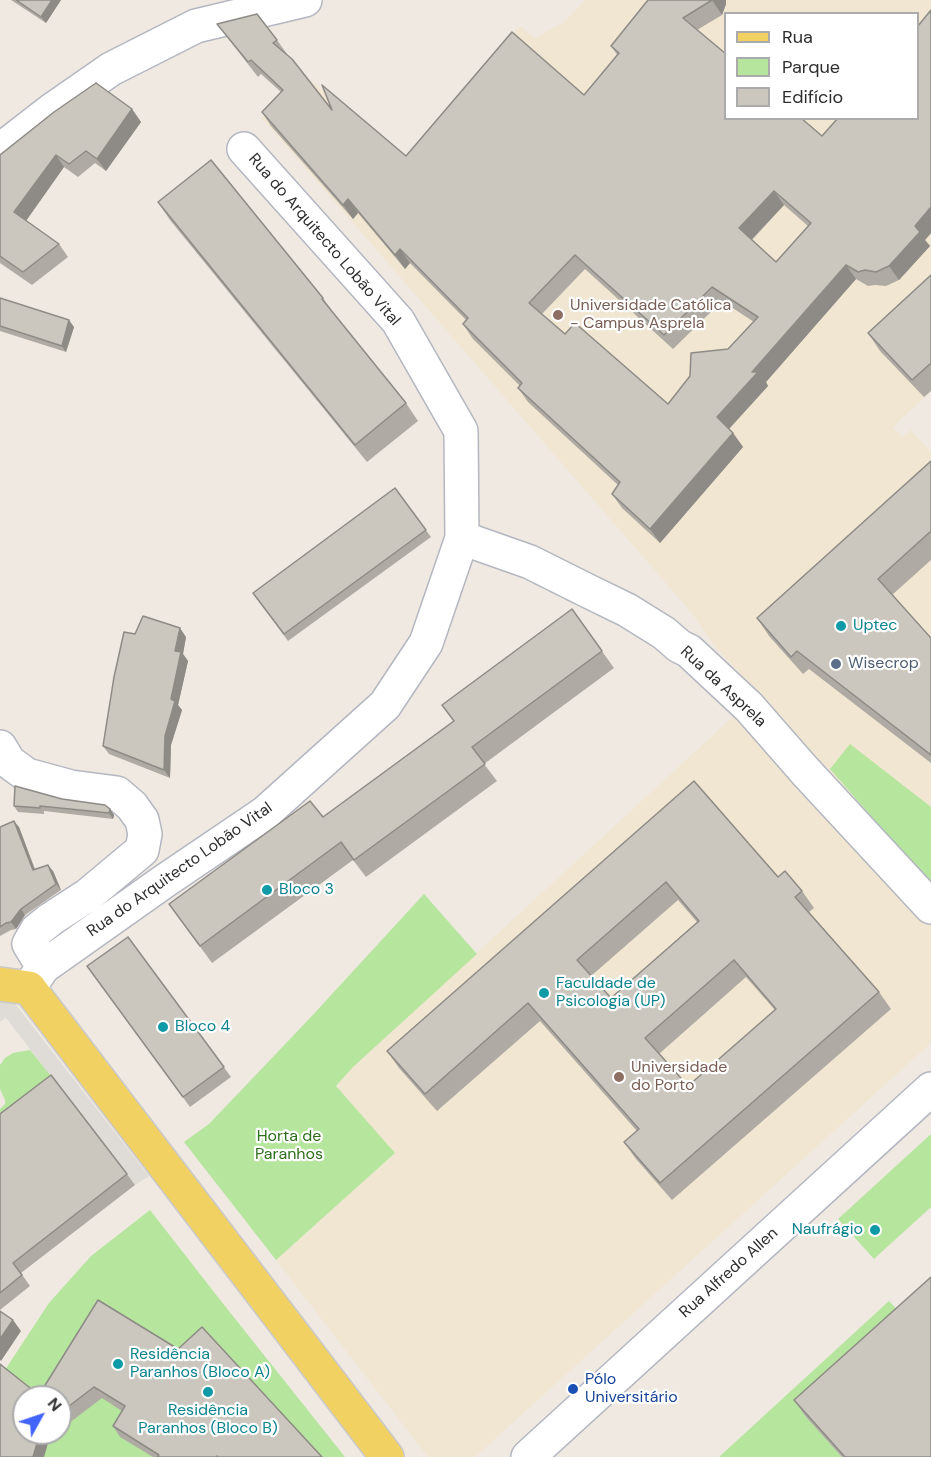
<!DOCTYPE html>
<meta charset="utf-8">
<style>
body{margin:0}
#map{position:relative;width:931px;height:1457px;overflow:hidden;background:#efe9e1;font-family:"DM Sans",sans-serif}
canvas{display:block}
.legend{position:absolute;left:724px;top:12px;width:195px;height:108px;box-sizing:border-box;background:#fff;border:2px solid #ababab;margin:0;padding:8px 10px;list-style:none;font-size:18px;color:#2e2e2e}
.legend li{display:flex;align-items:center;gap:12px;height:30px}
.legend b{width:30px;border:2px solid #ababab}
.north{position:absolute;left:12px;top:1385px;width:60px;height:60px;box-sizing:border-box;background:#fff;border:2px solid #ababab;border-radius:50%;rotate:50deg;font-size:16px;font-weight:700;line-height:24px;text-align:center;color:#2e2e2e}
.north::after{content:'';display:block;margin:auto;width:21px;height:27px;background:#4264fb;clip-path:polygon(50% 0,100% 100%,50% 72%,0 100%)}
</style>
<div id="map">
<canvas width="931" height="1457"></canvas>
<ul class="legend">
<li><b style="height:8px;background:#f2d163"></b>Rua</li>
<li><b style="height:16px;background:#b6e59e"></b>Parque</li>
<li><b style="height:16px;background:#cbc7bf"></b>Edifício</li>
</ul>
<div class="north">N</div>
</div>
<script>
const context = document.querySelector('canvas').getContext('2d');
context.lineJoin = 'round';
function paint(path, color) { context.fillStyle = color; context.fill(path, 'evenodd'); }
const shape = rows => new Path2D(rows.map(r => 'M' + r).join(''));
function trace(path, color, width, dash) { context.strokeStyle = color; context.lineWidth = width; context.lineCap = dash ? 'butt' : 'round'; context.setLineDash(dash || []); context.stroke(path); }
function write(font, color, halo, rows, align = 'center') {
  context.font = font + ' "DM Sans",sans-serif'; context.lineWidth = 4.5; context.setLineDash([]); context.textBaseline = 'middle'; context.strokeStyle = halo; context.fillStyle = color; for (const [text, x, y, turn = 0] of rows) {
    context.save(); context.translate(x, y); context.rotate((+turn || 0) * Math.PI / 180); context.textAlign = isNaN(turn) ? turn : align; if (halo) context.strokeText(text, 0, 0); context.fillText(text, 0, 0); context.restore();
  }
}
const education = shape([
 [585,0,931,0,931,391,893,427,902,437,911,430,931,452,931,893,778,714,713,644,691,612,262,118,304,75,407,162,520,26,535,38,564,22],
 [726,14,918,14,918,118,726,118],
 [737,713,931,925,931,1043,475,1457,428,1457,276,1260,395,1153,336,1086,353,1067]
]);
const green = shape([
 [850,744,931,807,931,885,830,769],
 [424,894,477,954,353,1067,336,1086,395,1153,276,1260,184,1142,209,1124,310,1018],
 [30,1050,53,1078,0,1119,0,1109,5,1104,5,1100,0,1089,0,1065,5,1058,13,1053],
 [931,1134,931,1207,874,1259,838,1219],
 [150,1210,221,1301,345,1457,25,1457,0,1367,5,1370,49,1303,91,1256],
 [24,1397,60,1397,60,1433,24,1433],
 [889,1301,910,1323,806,1417,842,1457,719,1457]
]);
const plaza = shape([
 [0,997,13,1001,149,1176,135,1185,6,1018,0,1022]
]);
const minor = shape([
 [0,152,12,141,52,110,111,69,196,26,305,0],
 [462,538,530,562,590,592,627,610,664,633,679,646,689,651,749,707,805,771,931,907],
 [0,747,9,762,27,775,71,787,117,793,132,806,142,820,145,834,142,850,88,895,51,919,37,930,29,944,43,967],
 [29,988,43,967,166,880,265,813,385,705,426,643,462,538,461,431,398,321,244,149],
 [528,1457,931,1089]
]);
const major = shape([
 [0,984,29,988,387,1457]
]);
const wall = shape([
 [11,0,61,0,46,23],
 [648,0,726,0,726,4,722,15,697,30,822,136,931,10,931,233,925,240,930,246,899,280,886,286,875,285,868,286,856,279,766,382,768,386,729,429,733,433,743,447,660,543,622,508,612,494,618,485,528,402,518,388,520,386,473,339,463,324,466,320,410,263,405,269,358,213,353,219,271,126,262,112,281,92,261,74,258,77,217,24,277,40,287,54,286,54,332,110,406,156,584,95,618,56,611,46],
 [784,205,808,226,776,262,752,240],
 [585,269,673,349,722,301,754,322,728,349,668,404,565,334,542,314],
 [132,109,141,122,106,171,95,163,78,177,64,167,26,221,59,244,68,257,32,285,0,263,0,155],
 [158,202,323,298,335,315,406,403,418,421,367,462,170,220],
 [931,275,931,391,924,397,880,351,868,333],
 [0,298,74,327,66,352,0,331],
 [931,461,931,560,892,595,931,638,931,763,809,669,803,674,769,636,757,618],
 [395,488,431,537,288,641,253,593],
 [572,609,614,668,484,764,497,781,366,877,353,860,212,963,169,904,323,817,453,721],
 [135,634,186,637,183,654,188,661,178,705,182,710,171,745,170,778,109,754,103,746],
 [694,781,778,877,802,891,814,908,809,912,879,992,891,1009,672,1200,636,1159,624,1142,637,1131,540,1021,437,1111,399,1068,387,1051],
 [678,900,697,922,611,998,591,976],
 [746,977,775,1010,688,1086,659,1054],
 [62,799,110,809,114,815,113,819,44,811,44,814,18,812,14,806],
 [0,827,19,827,35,869,53,871,61,890,25,915,16,929,11,930,0,936],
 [128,937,231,1077,190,1107,87,966],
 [0,1114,127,1174,135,1185,21,1273,30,1286,0,1310],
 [98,1300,322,1457,153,1457,120,1437,113,1426,122,1411,102,1398,60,1430,60,1397,24,1433,56,1433,49,1440,0,1457],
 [794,1400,931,1457,842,1457,806,1417]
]);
const shadedWall = shape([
 [52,0,61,0,46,23,41,17],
 [712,0,726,0,726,4,722,15],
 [132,109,141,122,106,171,97,159],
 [56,155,64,167,23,225,14,212],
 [774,191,784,205,749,242,739,228],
 [348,199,358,213,353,219,343,205],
 [931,207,931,233,925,240,930,246,899,280,889,266,915,226],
 [400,249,410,263,405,269,395,255],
 [846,265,856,279,766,382,768,386,727,431,717,417,752,372],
 [69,320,74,327,66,352,62,346],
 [733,433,743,447,660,543,650,529],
 [180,628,186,637,183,654,188,661,178,705,182,710,171,745,170,778,164,770,165,736,171,699,175,651],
 [110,809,114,815,113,819,109,813],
 [14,821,19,827,37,876,33,870],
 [48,865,53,871,61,890,56,884],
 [21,909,25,915,16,929,11,922],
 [13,1320,21,1331,1,1361,0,1360,0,1339],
 [40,1433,44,1433,49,1440,44,1457,33,1457]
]);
const building = shape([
 [16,0,52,0,41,17,16,0],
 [648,0,712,0,683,18,726,54,726,118,801,118,822,136,838,118,918,118,918,26,931,10,931,207,915,226,920,232,889,266,876,272,865,270,858,272,846,265,752,372,758,372,717,417,733,433,650,529,612,494,620,482,518,388,522,383,463,324,468,318,400,249,395,255,348,199,343,205,262,112,283,90,251,60,248,62,217,24,257,14,277,40,273,43,292,59,332,110,322,85,406,156,512,32,584,95,619,53,611,46,648,0],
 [774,191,811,223,776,262,739,228,774,191],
 [575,255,664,335,712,287,758,317,728,349,691,353,690,376,668,404,575,323,565,334,529,303,575,255],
 [96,83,132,109,97,159,86,151,69,164,56,155,14,212,59,244,23,272,0,256,0,155,54,112,96,83],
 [211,160,323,298,322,299,406,403,355,445,158,202,211,160],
 [931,275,931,363,912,380,868,333,931,275],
 [0,298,69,320,62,346,0,326,0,298],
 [931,461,931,531,878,579,931,638,931,755,797,651,791,657,757,618,931,461],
 [395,488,426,530,284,634,253,593,395,488],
 [572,609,602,651,472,747,485,764,354,860,341,842,200,946,169,904,310,801,323,817,454,721,442,705,572,609],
 [143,616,180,628,175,651,181,652,171,699,175,701,165,736,164,770,103,746,114,677,124,632,135,634,143,616],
 [694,781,778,877,785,871,802,891,795,897,879,992,660,1183,624,1142,639,1129,528,1003,425,1094,387,1051,694,781],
 [666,882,699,921,611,998,577,960,666,882],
 [734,960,776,1009,688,1086,645,1038,734,960],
 [15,786,62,799,105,805,110,809,109,813,40,806,40,808,14,806,15,786],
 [14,821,33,870,48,865,56,884,21,909,11,922,6,923,0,927,0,827,14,821],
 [128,937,224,1067,183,1097,87,966,128,937],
 [51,1075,127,1174,13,1263,22,1275,0,1293,0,1114,51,1075],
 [931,1277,931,1457,845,1457,794,1400,931,1277],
 [98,1300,178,1349,202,1327,322,1457,218,1457,217,1456,218,1457,157,1457,159,1455,113,1426,125,1406,94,1387,60,1413,60,1397,24,1397,24,1433,40,1433,33,1457,0,1457,0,1364,39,1395,98,1300],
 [0,1311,13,1320,0,1339,0,1311]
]);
const markers = [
 [558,315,6,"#8d6e63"],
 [841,626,6,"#0f9aa8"],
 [836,664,6,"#5c6f8a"],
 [267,890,6,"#0f9aa8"],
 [544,993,6,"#0f9aa8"],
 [163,1027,6,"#0f9aa8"],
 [619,1077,6,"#8d6e63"],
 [875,1230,6,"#0f9aa8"],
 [118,1364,6,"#0f9aa8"],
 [573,1389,6,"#1a4fb4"],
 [208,1392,6,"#0f9aa8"]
];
const streetNames = [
 ["Rua do Arquitecto Lobão Vital",324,240,49],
 ["Rua da Asprela",723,687,43],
 ["Rua do Arquitecto Lobão Vital",180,870,-35],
 ["Rua Alfredo Allen",729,1273,-42]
];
const educationNames = [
 ["Universidade Católica",570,306],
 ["- Campus Asprela",570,324],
 ["Universidade",631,1068],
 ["do Porto",631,1086]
];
const cultureNames = [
 ["Uptec",853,626],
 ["Bloco 3",279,890],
 ["Faculdade de",556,984],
 ["Psicologia (UP)",556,1002],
 ["Bloco 4",175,1027],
 ["Naufrágio",863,1230,"right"],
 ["Residência",130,1355],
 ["Paranhos (Bloco A)",130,1373],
 ["Residência",208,1411,"center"],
 ["Paranhos (Bloco B)",208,1429,"center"]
];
const serviceNames = [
 ["Wisecrop",848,664]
];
const parkNames = [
 ["Horta de",289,1137],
 ["Paranhos",289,1155]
];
const transitNames = [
 ["Pólo",585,1380],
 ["Universitário",585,1398]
];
paint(education, '#f0e6d1');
paint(green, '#b6e59e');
paint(plaza, '#dfdcd8');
trace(minor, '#b4b7c1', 36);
trace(major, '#c9c9c9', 36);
trace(minor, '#fff', 33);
trace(major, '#f2d163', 33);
paint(wall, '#afaba4');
paint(shadedWall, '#8e8b86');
paint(building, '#cbc7bf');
trace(building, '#8e8b86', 1.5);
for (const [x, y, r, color] of markers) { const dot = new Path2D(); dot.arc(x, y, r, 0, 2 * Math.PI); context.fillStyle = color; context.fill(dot); trace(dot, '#fff', 2); }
write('16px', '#2e2e2e', '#fff', streetNames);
write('16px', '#785e54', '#fff', educationNames, 'left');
write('16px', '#0d838f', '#fff', cultureNames, 'left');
write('16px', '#4e5e75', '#fff', serviceNames, 'left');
write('16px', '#2c6e1b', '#fff', parkNames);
write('16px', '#164399', '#fff', transitNames, 'left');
</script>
